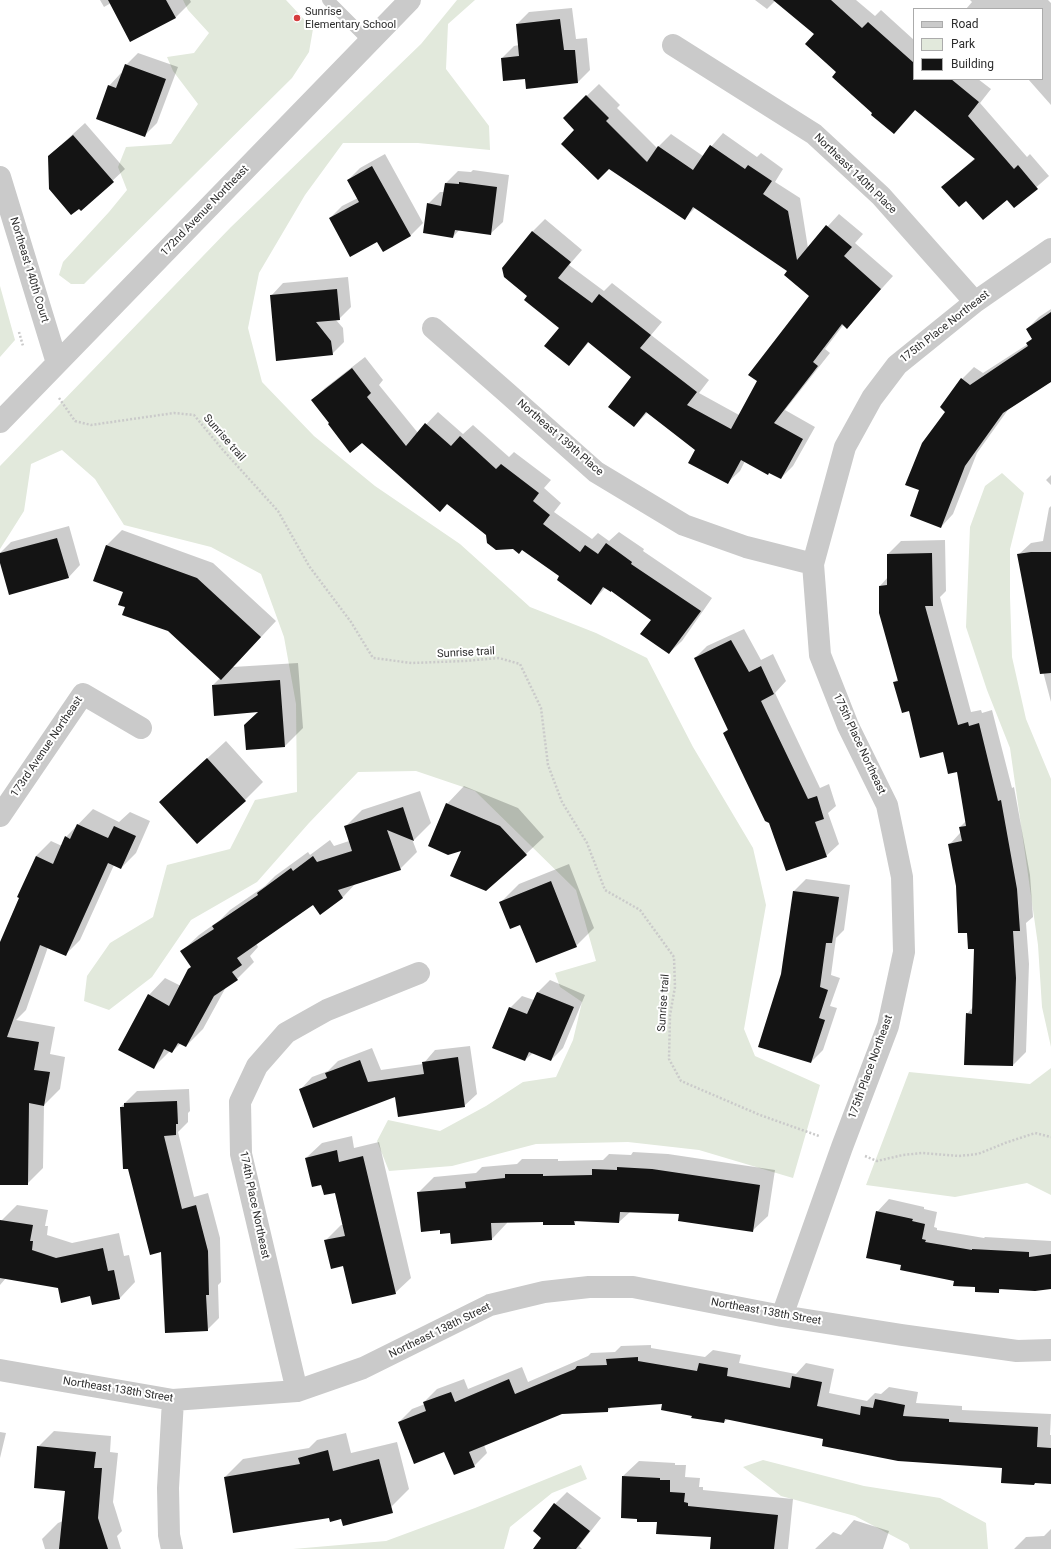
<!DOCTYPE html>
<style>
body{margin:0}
#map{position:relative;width:1051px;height:1549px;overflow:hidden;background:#fff;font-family:Roboto,sans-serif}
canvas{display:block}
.legend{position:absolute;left:913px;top:8px;width:130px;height:72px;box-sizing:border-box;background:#fff;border:1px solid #ababab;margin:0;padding:5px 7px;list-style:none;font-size:12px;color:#2d2d2d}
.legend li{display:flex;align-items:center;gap:8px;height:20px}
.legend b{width:20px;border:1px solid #ababab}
</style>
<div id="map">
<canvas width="1051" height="1549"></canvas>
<ul class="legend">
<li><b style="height:5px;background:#cacaca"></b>Road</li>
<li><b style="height:11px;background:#e2e9dc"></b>Park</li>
<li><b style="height:11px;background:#141414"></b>Building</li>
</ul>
</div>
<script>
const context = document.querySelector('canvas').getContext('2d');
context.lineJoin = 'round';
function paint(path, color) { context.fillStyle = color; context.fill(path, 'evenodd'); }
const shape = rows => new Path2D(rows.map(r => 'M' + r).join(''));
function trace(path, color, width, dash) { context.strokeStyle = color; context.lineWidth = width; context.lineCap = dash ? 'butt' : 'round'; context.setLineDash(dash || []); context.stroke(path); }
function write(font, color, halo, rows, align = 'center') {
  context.font = font + ' Roboto,sans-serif'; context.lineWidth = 4; context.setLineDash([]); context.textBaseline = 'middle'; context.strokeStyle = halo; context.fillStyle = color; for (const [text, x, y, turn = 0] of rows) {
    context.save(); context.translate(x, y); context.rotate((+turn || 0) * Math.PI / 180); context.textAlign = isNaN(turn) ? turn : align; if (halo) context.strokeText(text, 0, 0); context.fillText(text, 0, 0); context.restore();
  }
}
const green = shape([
 [183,0,286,0,313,29,309,52,292,78,84,284,71,284,59,275,63,262,109,212,127,190,118,167,126,147,171,144,198,104,173,71,167,57,194,53,209,33,188,10],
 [457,0,475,0,448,24,446,69,489,126,490,150,418,143,343,143,305,195,259,273,248,328,262,382,314,436,375,486,460,544,530,607,596,633,647,658,693,747,753,848,766,905,744,1029,755,1056,820,1085,793,1178,699,1150,628,1142,536,1144,452,1166,389,1171,377,1141,388,1120,440,1131,486,1106,523,1082,556,1077,573,1040,582,1002,560,987,555,973,596,961,576,890,475,791,416,771,358,772,309,823,257,882,191,920,152,977,109,1010,84,1001,87,976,110,943,153,917,167,865,230,849,255,800,297,792,296,704,284,637,261,574,211,547,124,525,95,479,62,450,31,464,24,511,0,549,0,466,231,227,421,44],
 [0,286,15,340,0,357],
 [1002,473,1024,493,1010,549,1010,597,1012,657,1026,719,1051,779,1051,1047,1042,1007,1038,945,1010,748,987,690,966,627,970,527,985,486],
 [1051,1068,1051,1195,1027,1183,955,1197,866,1185,909,1072,1030,1084],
 [763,1460,864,1486,940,1498,986,1523,988,1549,910,1549,908,1544,855,1516,781,1496,743,1467],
 [581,1465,587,1479,552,1493,510,1527,504,1549,293,1549,386,1541,475,1508]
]);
const shadow = shape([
 [100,0,190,0,191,2,176,17,131,41,111,3,104,7],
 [755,0,856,0,875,16,881,10,914,40,914,79,978,79,991,89,980,103,1027,157,1030,154,1049,176,1014,207,1007,199,966,200,943,187,975,158,916,109,894,133,874,113,837,72,816,34,775,1,767,9],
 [970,0,1048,0,1051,3,1051,105,1028,79,1042,79,1042,9,966,9,972,2],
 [572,8,576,39,587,38,590,70,578,82,502,58,514,46,519,45,517,24,529,12],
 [138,53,178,67,157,123,145,135,109,86,121,73,122,74,126,65],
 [599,84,620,105,617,108,657,148,671,134,703,156,723,133,757,157,761,153,783,169,775,182,800,198,808,248,839,214,863,234,855,243,893,276,847,327,844,324,825,349,830,353,785,410,815,427,793,466,781,478,745,461,740,471,727,483,697,450,648,412,634,426,633,377,589,342,569,365,560,328,528,296,532,232,545,219,582,250,569,265,604,291,612,283,662,322,651,335,709,380,699,393,739,415,810,296,789,271,696,207,685,218,576,130,564,118],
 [85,123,125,169,81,210,49,156],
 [385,154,423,223,411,235,377,241,330,218,342,206,358,198,348,180,360,168],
 [473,170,509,175,503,222,490,234,460,229,453,237,428,204,440,192,444,192,446,183,458,171,471,172],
 [348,277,351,307,339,319,336,320,343,328,344,342,332,354,271,296,283,283],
 [1051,309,1051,380,1010,407,977,453,953,514,941,527,947,411,962,379,974,367,983,373,1028,344,1033,338,1027,329,1039,317],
 [365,357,383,380,379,385,418,433,438,412,463,434,473,425,509,457,514,452,551,480,544,488,561,503,554,512,592,539,598,533,609,541,619,532,644,549,643,551,712,598,682,641,669,653,653,619,606,587,591,603,561,576,522,549,513,548,487,535,447,503,362,442,331,422,313,400,325,388],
 [1051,475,1051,485,1046,480],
 [1051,506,1051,702,1035,641,1018,555,1031,543,1043,541,1049,508],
 [69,526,80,565,68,578,0,559,0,553,11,542],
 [122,530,213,563,276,621,233,667,298,663,303,728,285,746,259,711,213,685,220,678,169,630,126,607,125,592,106,546],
 [945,540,946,591,940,597,971,712,981,710,982,713,992,710,1012,788,1014,787,1030,875,1033,917,1026,923,1029,964,1026,1052,1013,1065,967,1014,973,1007,975,948,957,886,949,845,961,832,960,827,966,821,958,771,909,710,894,683,898,679,880,613,880,586,888,577,888,554,901,541],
 [744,629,761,660,773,654,786,681,775,693,820,788,829,784,836,806,828,813,839,844,826,856,770,822,724,733,729,728,695,658,707,646],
 [226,741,263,782,245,800,160,802],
 [464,786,518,808,544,837,526,854,447,804],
 [420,791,431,823,414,840,412,839,417,852,400,869,356,883,343,897,320,913,313,904,256,943,258,947,250,956,254,962,237,979,226,987,203,1029,186,1046,181,1043,172,1052,170,1051,153,1068,149,995,165,978,181,986,192,967,182,951,199,935,220,920,230,910,265,886,275,876,308,852,310,855,330,840,334,846,349,841,345,827,362,810],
 [93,809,119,822,130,812,150,821,136,853,121,868,114,865,80,940,65,955,48,947,26,1010,16,1020,55,1027,50,1054,65,1057,60,1089,44,1105,43,1168,27,1184,0,1184,0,945,36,856,51,841,62,846,66,837],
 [569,864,594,928,576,946,521,923,501,902,519,884],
 [806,879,850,885,844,930,836,938,831,975,840,978,830,1006,837,1008,823,1050,811,1062,794,891],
 [550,980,585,995,563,1048,551,1060,533,1053,525,1060,510,1008,522,996,534,1000,538,992],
 [470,1046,477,1094,464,1106,396,1096,300,1090,312,1077,328,1071,338,1061,372,1048,381,1070,423,1064,435,1050],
 [189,1089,190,1111,188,1113,188,1122,178,1132,194,1197,208,1193,220,1238,221,1282,218,1285,219,1318,207,1330,162,1251,121,1107,137,1091],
 [352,1136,354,1148,379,1142,411,1278,395,1293,344,1265,325,1241,341,1225,343,1225,335,1192,322,1183,306,1158,322,1143],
 [633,1152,668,1154,775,1170,768,1216,752,1231,681,1213,630,1212,619,1222,577,1220,574,1224,543,1221,507,1222,507,1223,492,1239,451,1232,441,1228,418,1193,434,1177,476,1173,482,1167,517,1164,522,1159,558,1159,558,1161,603,1160,609,1154,631,1155],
 [889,1199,924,1207,924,1209,937,1212,934,1227,937,1228,937,1230,984,1238,985,1237,1051,1241,1051,1288,1002,1288,998,1292,902,1264,877,1212],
 [17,1205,48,1210,45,1226,48,1226,47,1235,72,1243,119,1233,124,1256,129,1255,135,1282,120,1298,91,1295,58,1287,6,1278,0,1285,0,1224,1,1221],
 [651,1345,651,1348,705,1357,713,1350,741,1355,739,1363,796,1374,806,1363,834,1369,829,1393,867,1401,875,1393,881,1394,889,1387,918,1392,916,1403,962,1406,962,1410,1051,1414,1050,1435,1051,1435,1051,1483,1037,1482,1034,1484,1003,1467,728,1419,724,1422,693,1415,663,1403,612,1406,608,1411,562,1413,484,1445,487,1453,474,1466,445,1451,399,1422,412,1409,425,1404,424,1402,437,1389,464,1379,468,1389,522,1367,528,1382,588,1356,591,1353,615,1352,621,1346],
 [54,1431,111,1436,110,1452,118,1453,113,1502,122,1531,117,1536,121,1549,45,1549,42,1539,58,1523,63,1521,66,1490,38,1447],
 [0,1432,6,1433,0,1458],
 [346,1433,351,1453,397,1442,409,1489,391,1507,225,1477,243,1459,309,1448,317,1440],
 [639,1461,675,1463,675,1465,686,1465,685,1477,700,1478,699,1487,703,1487,703,1490,793,1499,788,1549,711,1549,712,1536,658,1522,623,1476],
 [567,1492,601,1518,579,1546,582,1549,534,1549,543,1537,555,1504],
 [854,1520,889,1531,883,1549,815,1549,833,1532,841,1535],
 [1051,1529,1051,1549,1014,1549,1026,1537,1044,1536]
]);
const building = shape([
 [108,0,166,0,176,18,130,42],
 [773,0,831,0,862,28,868,22,914,63,914,79,951,79,979,102,968,116,1014,169,1018,165,1038,189,1014,208,1007,200,983,220,966,201,959,207,941,187,975,159,915,110,894,134,871,115,872,113,832,77,836,72,805,44,814,34],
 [560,19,564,50,575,50,578,83,526,89,525,79,503,81,501,58,519,56,516,24],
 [125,64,166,79,145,137,96,119,108,85,116,88],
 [586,95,609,118,606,121,647,162,658,146,693,170,710,145,745,169,748,165,772,181,763,194,788,211,797,260,826,225,852,247,844,256,881,289,847,329,842,324,813,362,818,366,774,423,803,439,781,479,769,473,768,475,741,460,728,484,688,463,695,450,646,412,634,427,608,407,631,377,588,342,569,366,544,346,559,328,524,300,527,296,504,277,502,268,532,231,571,262,558,278,592,303,599,294,651,335,640,348,697,392,687,405,731,429,757,381,748,375,809,296,784,275,787,271,693,207,685,220,609,169,598,180,561,144,574,130,563,118],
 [73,135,114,182,81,211,79,209,71,215,49,189,48,156],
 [372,166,411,236,383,252,377,242,350,257,329,218,359,202,347,180],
 [459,182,497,187,491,235,455,230,453,238,423,233,427,203,441,206,445,183,459,184],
 [337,289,340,320,316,322,331,341,333,355,276,361,270,295],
 [1051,312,1051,382,1003,413,965,466,941,528,910,516,919,490,905,485,922,443,945,412,940,407,961,378,970,385,1028,346,1026,343,1032,339,1026,329],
 [352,368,371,393,367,397,406,446,425,423,451,446,460,436,496,469,501,464,539,493,533,501,550,515,543,524,580,552,585,545,598,554,606,543,632,562,631,564,701,611,669,654,640,634,651,620,611,591,611,592,603,587,591,605,557,580,559,576,522,550,519,554,513,549,496,550,487,543,486,535,447,504,440,512,362,443,350,453,328,424,329,423,311,400],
 [57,538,69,578,9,595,0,563,0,553],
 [106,545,197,578,261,637,221,680,168,631,122,615,125,607,118,605,123,592,93,581],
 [1031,552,1051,552,1051,673,1040,674,1017,554],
 [932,553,933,606,925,606,958,725,968,722,969,726,979,723,998,801,1001,800,1017,889,1020,931,1013,931,1016,978,1013,1066,964,1065,966,1013,972,1014,974,949,968,949,967,933,958,933,956,886,948,844,962,841,959,827,966,826,957,772,948,774,943,752,920,758,909,711,902,713,893,682,898,681,879,613,879,586,887,585,887,554],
 [731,640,749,672,761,666,774,694,761,701,808,799,817,796,824,819,815,822,827,857,786,871,769,823,765,821,723,733,728,730,694,658],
 [280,680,285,747,246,750,244,725,258,712,214,716,212,685],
 [207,758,246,801,197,844,159,802],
 [446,803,500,826,527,855,486,891,450,876,461,851,448,855,428,846],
 [403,807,414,841,387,830,401,870,338,890,343,898,320,915,313,905,237,958,242,965,232,972,238,980,214,996,186,1047,178,1043,172,1053,164,1049,154,1069,118,1050,148,994,169,1006,188,969,191,967,180,951,214,929,212,926,258,895,257,893,291,868,293,871,313,856,317,862,352,851,344,826],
 [77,824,108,838,114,826,136,836,121,869,108,863,66,956,40,945,7,1037,39,1042,34,1070,50,1072,44,1106,29,1103,28,1185,0,1185,0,942,19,898,17,897,36,856,53,864,65,836,70,839],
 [551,881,577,947,536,963,520,925,510,929,499,902],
 [793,891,839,897,832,943,826,943,820,987,828,990,819,1018,825,1020,811,1063,758,1047,781,974],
 [537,992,574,1007,551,1061,529,1052,525,1061,492,1048,509,1007,527,1014],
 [458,1057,465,1107,398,1117,395,1097,313,1128,299,1089,327,1078,325,1073,360,1060,368,1082,424,1074,422,1062],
 [177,1101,178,1124,176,1124,176,1135,164,1136,182,1209,196,1205,208,1251,209,1295,206,1295,208,1331,165,1333,161,1252,150,1255,128,1169,123,1169,120,1107,124,1107,124,1103],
 [337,1150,339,1162,363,1156,396,1294,352,1304,343,1266,331,1269,324,1240,345,1236,335,1193,324,1195,321,1185,312,1187,305,1158],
 [617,1167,652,1169,760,1185,753,1232,678,1221,679,1214,620,1212,619,1223,574,1221,575,1225,543,1225,543,1222,491,1223,492,1240,451,1244,450,1233,440,1234,440,1230,421,1232,417,1192,466,1188,465,1182,505,1178,505,1174,543,1174,543,1176,592,1175,592,1169,617,1170],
 [876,1211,913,1219,912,1221,925,1224,922,1239,926,1240,925,1242,972,1250,972,1249,1029,1252,1029,1257,1051,1254,1051,1289,1035,1291,999,1289,999,1293,975,1292,975,1287,953,1286,954,1281,900,1270,901,1265,866,1258],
 [0,1220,33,1225,30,1241,33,1241,32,1250,56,1258,103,1248,108,1271,114,1270,120,1299,92,1305,90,1296,61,1303,58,1288,0,1278],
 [638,1357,638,1361,697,1371,699,1363,728,1368,727,1376,790,1388,792,1376,822,1382,817,1406,860,1415,861,1406,873,1408,875,1399,905,1405,903,1416,949,1419,949,1422,1038,1427,1037,1447,1051,1448,1051,1484,1035,1483,1034,1485,1001,1483,1002,1468,898,1461,822,1446,823,1439,725,1419,724,1423,691,1418,692,1416,661,1410,662,1404,608,1408,608,1412,562,1414,469,1452,475,1467,454,1475,444,1452,414,1464,398,1422,426,1411,423,1402,451,1392,455,1402,509,1379,515,1394,575,1369,577,1366,607,1365,606,1359],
 [37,1446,96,1452,94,1468,102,1468,98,1518,108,1549,59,1549,65,1491,34,1488],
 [328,1450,333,1471,379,1459,393,1513,343,1526,341,1519,330,1522,329,1518,233,1533,224,1477,300,1464,298,1458],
 [622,1476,660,1478,660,1480,670,1480,670,1492,685,1493,684,1502,688,1503,688,1506,778,1515,774,1549,710,1549,711,1537,656,1534,657,1522,637,1522,637,1519,621,1518],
 [554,1503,590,1531,576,1549,533,1549,541,1538,533,1531]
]);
const path = shape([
 [19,332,23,346],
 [59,398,75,421,91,425,174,413,194,415,223,450,278,511,309,566,351,622,373,658,412,663,464,661,499,658,520,664,541,708,548,765,562,802,587,843,605,890,640,910,674,957,675,987,670,1015,669,1059,681,1081,760,1115,819,1136],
 [865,1156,877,1161,903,1155,922,1153,959,1156,978,1154,1005,1143,1035,1133,1051,1137]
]);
const lane = shape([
 [328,0,370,42]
]);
const street = shape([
 [673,45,814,134,881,196,975,302],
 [0,177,57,363],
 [433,328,506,392,596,472,684,525,746,547,813,564],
 [0,422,410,0],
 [0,816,83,694,141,728],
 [782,1316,842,1147,888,1026,904,952,902,877,887,805,848,726,820,655,813,564,845,447,872,398,897,365,975,302,1051,249],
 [0,1370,173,1400,297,1391,363,1368,490,1305,544,1292,589,1287,633,1287,782,1316,902,1335,1017,1351,1051,1350],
 [297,1391,241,1154,240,1102,257,1066,286,1033,327,1010,419,973],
 [172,1549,169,1535,168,1488,173,1400]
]);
const markers = [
 [297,18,4,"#d63d3e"]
];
const poiNames = [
 ["Sunrise",305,12],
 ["Elementary School",305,25]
];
const streetNames = [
 ["Northeast 140th Place",855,174,44],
 ["172nd Avenue Northeast",205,211,-46],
 ["Northeast 140th Court",29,270,73],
 ["175th Place Northeast",945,327,-38],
 ["Sunrise trail",224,438,49],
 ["Northeast 139th Place",560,438,41],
 ["Sunrise trail",466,653,-3],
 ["175th Place Northeast",859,744,65],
 ["173rd Avenue Northeast",47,747,-56],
 ["Sunrise trail",664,1003,-86],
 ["175th Place Northeast",871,1067,-70],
 ["174th Place Northeast",254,1205,78],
 ["Northeast 138th Street",766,1312,10],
 ["Northeast 138th Street",440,1331,-26],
 ["Northeast 138th Street",118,1390,9]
];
paint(green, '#e2e9dc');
paint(shadow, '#0003');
paint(building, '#141414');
trace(path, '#cacaca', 2.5, [2, 2]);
trace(lane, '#cacaca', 12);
trace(street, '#cacaca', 22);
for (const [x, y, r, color] of markers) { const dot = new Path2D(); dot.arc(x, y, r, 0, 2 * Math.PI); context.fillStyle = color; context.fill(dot); trace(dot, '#fff', 1.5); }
write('11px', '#2d2d2d', '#fff', poiNames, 'left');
write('11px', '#2d2d2d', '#fff', streetNames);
</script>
